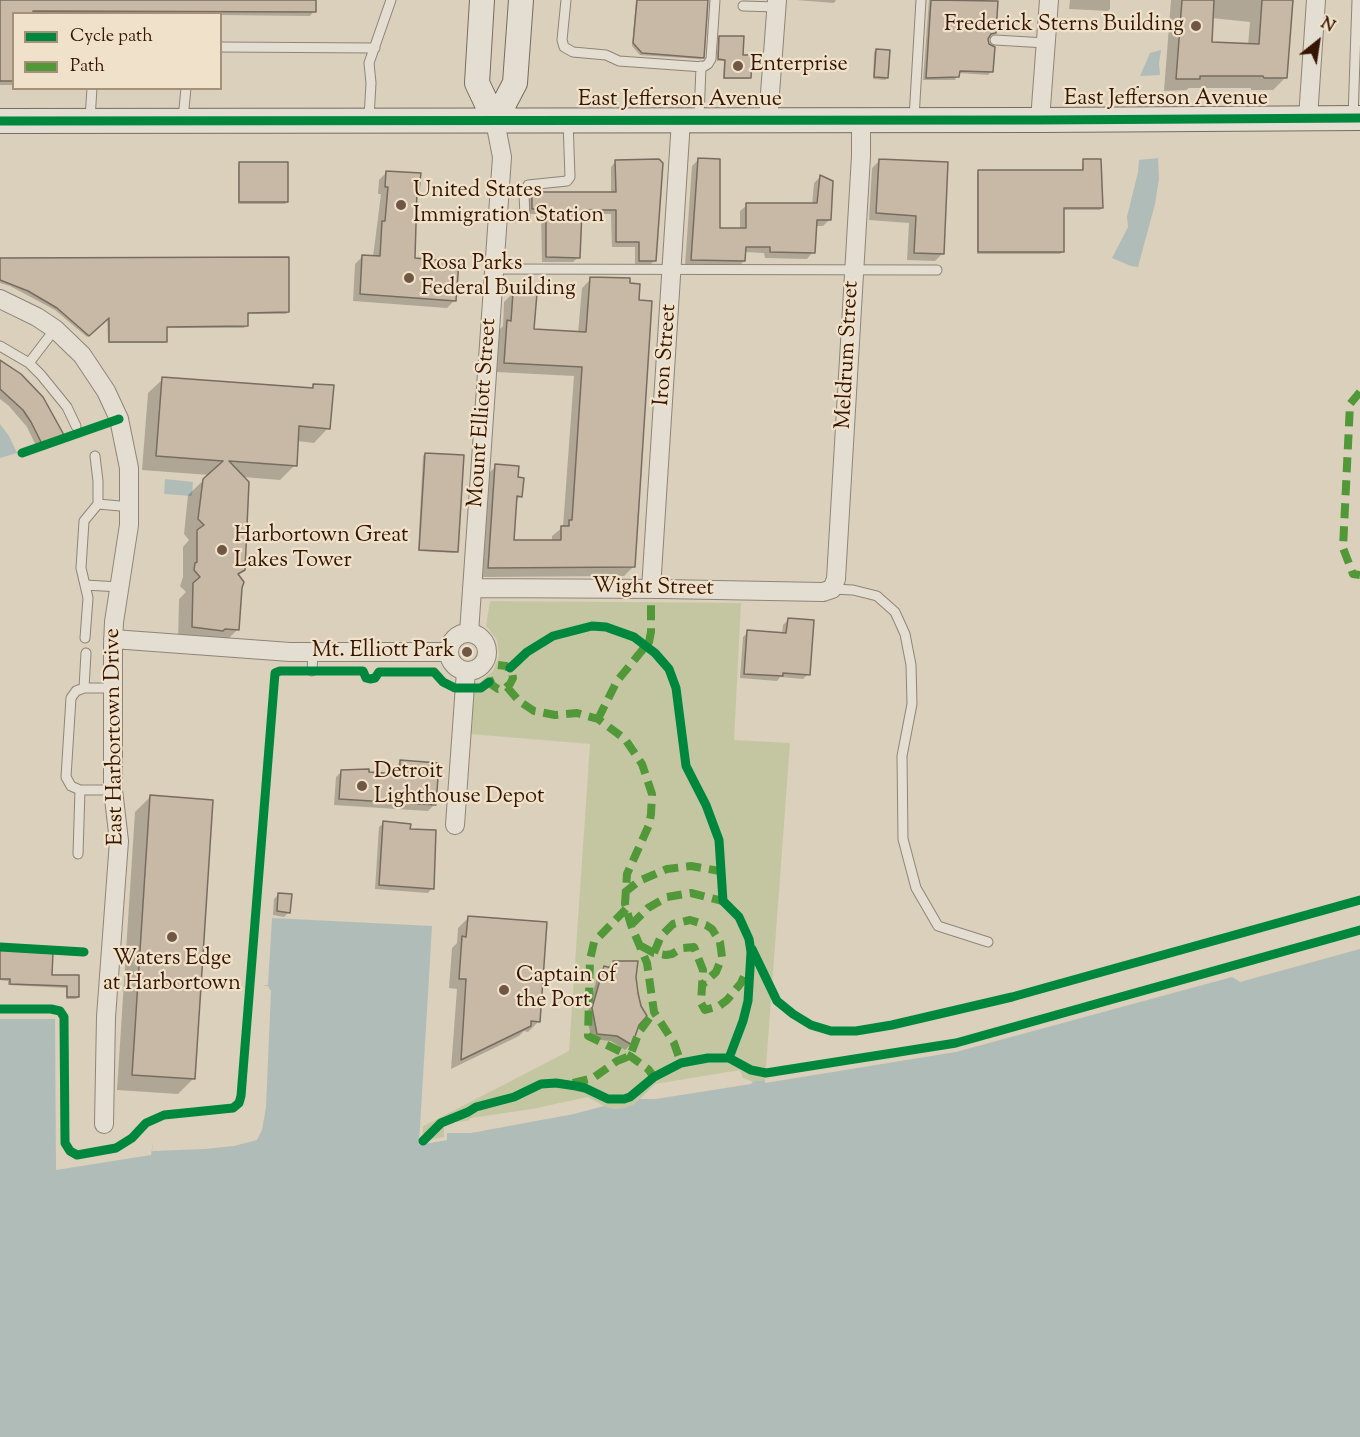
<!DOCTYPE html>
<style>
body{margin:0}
#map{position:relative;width:1360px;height:1437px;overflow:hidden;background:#dbd0bb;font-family:"Sorts Mill Goudy",serif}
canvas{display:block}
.legend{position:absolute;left:12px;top:12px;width:210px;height:78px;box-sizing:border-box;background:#f0e2ca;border:2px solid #a6907a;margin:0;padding:8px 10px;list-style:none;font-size:18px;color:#361603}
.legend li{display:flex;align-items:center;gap:12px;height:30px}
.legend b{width:30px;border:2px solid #a6907a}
.north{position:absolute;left:1288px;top:12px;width:60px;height:60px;-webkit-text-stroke:4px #f0e2ca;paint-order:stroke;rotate:30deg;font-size:16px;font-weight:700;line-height:24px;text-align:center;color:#361603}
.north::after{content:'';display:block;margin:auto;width:21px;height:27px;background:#361603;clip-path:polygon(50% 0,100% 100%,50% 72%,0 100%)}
</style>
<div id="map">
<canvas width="1360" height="1437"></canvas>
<ul class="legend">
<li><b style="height:8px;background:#00873e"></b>Cycle path</li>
<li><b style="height:8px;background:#519839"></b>Path</li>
</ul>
<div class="north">N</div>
</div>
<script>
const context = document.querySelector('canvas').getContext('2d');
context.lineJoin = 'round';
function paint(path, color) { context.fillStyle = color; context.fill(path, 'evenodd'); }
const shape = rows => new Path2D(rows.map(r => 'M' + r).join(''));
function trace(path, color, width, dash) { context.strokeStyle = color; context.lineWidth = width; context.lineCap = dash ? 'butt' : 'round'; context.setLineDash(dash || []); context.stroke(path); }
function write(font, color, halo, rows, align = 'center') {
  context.font = font + ' "Sorts Mill Goudy",serif'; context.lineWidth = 4.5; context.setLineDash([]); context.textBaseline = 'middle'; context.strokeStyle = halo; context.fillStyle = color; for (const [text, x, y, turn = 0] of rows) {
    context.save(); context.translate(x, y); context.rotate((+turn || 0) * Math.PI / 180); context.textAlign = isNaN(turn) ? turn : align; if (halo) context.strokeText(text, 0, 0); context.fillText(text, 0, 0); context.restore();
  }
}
const green = shape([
 [490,601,741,603,734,740,790,743,765,1080,753,1082,743,1078,652,1087,634,1104,624,1108,614,1109,601,1105,456,1122,455,1128,447,1127,447,1140,419,1145,420,1128,569,1051,590,744,470,734,475,686,493,671,499,656,497,640,486,626]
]);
const water = shape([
 [1161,50,1159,64,1160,75,1140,76,1150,53],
 [1158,158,1159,179,1155,204,1138,267,1131,266,1112,258,1128,227,1127,217,1138,172,1139,160],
 [0,424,9,436,17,453,0,458],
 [165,479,193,482,192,496,164,494],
 [272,918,432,926,419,1144,447,1140,447,1127,455,1127,456,1122,466,1122,591,1099,601,1105,614,1109,624,1108,634,1104,652,1087,741,1073,743,1078,749,1082,765,1080,765,1083,956,1052,1232,977,1240,982,1360,949,1360,1437,0,1437,0,1019,55,1019,56,1170,151,1155,153,1143,251,1128,264,985,268,985]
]);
const pier = shape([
 [261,985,268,986,271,991,266,1107,262,1130,257,1140,234,1146,204,1149,152,1151,153,1143,169,1137,249,1125,251,1121],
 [740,1070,743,1078,753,1082,751,1084,656,1099,640,1099,655,1084],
 [588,1097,604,1106,574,1114,471,1133,447,1133,447,1140,419,1145,420,1128,423,1126,422,1141,444,1137,444,1125,452,1124,455,1119,456,1122,466,1122,471,1118,532,1109]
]);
const shadow = shape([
 [0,0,314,0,314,11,310,16,220,15,220,14,14,14,14,85,0,85],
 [636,0,707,0,702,57,700,59,640,55,632,46],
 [796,0,836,0,834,3],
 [929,0,996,2,994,33,987,39,991,72,988,75,958,73,955,80,923,80],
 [1070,0,1110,0,1110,9,1108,11,1069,9],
 [1171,0,1291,0,1286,77,1273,90,1251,90,1251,88,1189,88,1186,90,1164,91],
 [1212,18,1250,22,1248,45,1210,43],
 [720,38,742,56,750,77,748,79,723,79,724,61,717,61,718,40],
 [876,50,887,78,885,80,873,79,874,52],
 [699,159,719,229,740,230,740,211,747,205,812,205,814,183,820,177,829,220,823,226,815,226,813,252,807,259,765,258,764,253,744,252,744,261,738,267,685,265,692,166],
 [880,160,942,254,935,261,907,260,909,223,869,220,872,168],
 [616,161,655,260,650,265,635,265,635,247,612,247,611,214,580,214,579,257,573,262,542,262,541,214,527,214,527,200,532,195,611,194,611,167],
 [1084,161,1102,208,1100,210,1062,210,1062,252,1060,254,977,254,977,173,979,171,1082,172,1082,163],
 [240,163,287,202,285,204,238,204,238,165],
 [387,172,418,189,416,192,413,260,455,300,447,308,353,301,355,264,363,256,373,257,381,194,378,194,379,180],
 [0,259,288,312,286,314,246,314,246,326,244,328,165,328,166,341,164,343,108,343,107,317,87,337,55,310,10,286,0,283],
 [591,279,633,567,624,576,479,577,487,475,496,466,516,479,521,496,515,501,513,541,552,542,552,536,563,527,574,376,496,372,498,331,503,326,504,302,513,293,533,330,578,333,582,288],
 [0,363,62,434,58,439,37,448,27,427,9,406,0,399],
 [163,379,310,389,314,385,328,428,314,443,297,441,295,465,280,480,243,477,244,569,237,575,240,588,237,630,222,645,178,642,179,599,186,592,180,586,183,577,183,547,189,540,184,534,188,495,209,475,142,470,148,393],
 [425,454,457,551,455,553,418,551,423,456],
 [788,620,808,674,803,679,780,677,777,681,740,678,743,637,748,632,782,634,783,625],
 [401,761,434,805,428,811,334,805,336,777,342,771,394,775,395,768],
 [150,797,194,1078,178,1094,117,1090,135,812],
 [384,823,409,831,432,888,428,893,375,889,379,827],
 [278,895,289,912,284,917,273,915,274,899],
 [468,918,538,1022,528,1032,524,1031,519,1036,451,1069,457,989,449,988,452,948,457,943,458,928],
 [0,952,50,977,78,977,78,997,76,999,66,999,66,988,8,985,8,981,0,980],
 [614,962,634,977,638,1024,631,1044,625,1050,611,1041,591,1039,587,1015,598,974]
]);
const building = shape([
 [0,0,316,0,316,12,33,11,33,14,14,14,14,81,0,81,0,0],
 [637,0,708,0,704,58,642,53,633,43,637,0],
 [931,0,998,1,996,33,991,34,988,39,989,44,995,47,993,72,960,71,959,77,926,78,931,0],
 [1182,0,1214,0,1212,42,1259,44,1262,0,1293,0,1287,78,1264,78,1263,76,1200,76,1200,79,1176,79,1182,0],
 [719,36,744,36,743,55,752,55,751,78,724,78,725,60,718,59,719,36],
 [876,49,890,50,888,78,874,77,876,49],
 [698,158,720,159,720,228,746,228,746,203,817,203,820,175,833,181,831,220,817,220,815,253,770,252,770,247,746,247,745,261,691,260,698,158],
 [659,159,663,163,656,261,639,261,639,242,616,242,616,210,582,210,580,258,546,257,546,209,532,209,532,192,616,192,615,160,659,159],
 [879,159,948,162,944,254,914,253,916,216,876,213,879,159],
 [1083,159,1101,159,1103,208,1064,208,1064,252,978,252,978,170,1083,170,1083,159],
 [239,162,288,162,288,202,239,202,239,162],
 [386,171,421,173,419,190,417,190,415,258,459,262,456,301,360,294,362,255,380,256,382,221,385,221,388,187,385,187,386,171],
 [289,257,289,312,248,313,248,326,167,327,167,342,109,342,109,318,89,336,57,308,28,291,0,280,0,258,289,257],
 [590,277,630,278,630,283,640,284,639,300,652,301,635,567,488,568,495,464,519,466,518,477,524,478,522,497,517,496,514,540,561,540,561,526,569,526,569,520,572,520,582,367,504,363,507,320,511,321,513,292,537,293,534,329,586,332,590,277],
 [0,360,21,374,43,397,64,435,42,444,31,422,23,410,0,389,0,360],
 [162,377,313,388,313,384,334,385,330,429,299,426,297,466,229,461,249,482,245,570,238,574,244,582,242,588,239,630,225,629,223,631,192,627,193,583,200,577,194,570,195,563,197,562,197,530,204,525,198,519,203,479,223,461,156,456,162,377],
 [425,453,464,455,458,552,419,550,425,453],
 [788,618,814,620,810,675,783,673,783,676,744,674,747,630,786,633,788,618],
 [400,760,439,763,436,805,339,799,341,770,369,769,369,772,400,774,400,760],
 [150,795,213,800,195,1079,132,1075,150,795],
 [383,821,411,824,410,829,436,830,434,889,379,885,383,821],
 [278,893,292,894,290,913,277,911,278,893],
 [468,916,547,922,540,1022,531,1021,531,1026,461,1060,466,979,459,979,462,936,466,937,468,916],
 [0,950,53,952,52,975,79,975,79,997,67,997,67,986,10,984,10,979,0,979,0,950],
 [613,961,638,961,636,977,638,993,641,1006,647,1016,639,1025,632,1045,617,1036,597,1034,592,1008,604,966,615,969,613,961]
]);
const service = shape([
 [566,0,562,40,564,47,573,52,606,55,619,61,703,67,708,64,711,59,715,0],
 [743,6,777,7],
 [995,40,1046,43],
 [220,47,375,48],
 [369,118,371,83,369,63,391,0],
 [699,118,701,66],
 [914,118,921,0],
 [1353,118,1357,0],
 [90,119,92,88],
 [183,119,186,88],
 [497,216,525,217,524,194,528,185,567,181,570,177,568,121],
 [494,269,937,270],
 [0,346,29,363,41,375,67,407,76,426],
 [29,363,55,329],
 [98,504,131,507],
 [85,585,120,587],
 [832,589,853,590,877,596,895,612,905,634,911,665,912,704,902,756,903,839,916,888,938,926,988,942],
 [85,638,88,598,81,568,84,521,98,504,98,481,95,456],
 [312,671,313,652],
 [84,688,113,688],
 [80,790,113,790],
 [78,854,80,790,71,786,66,777,71,698,76,691,84,688,86,653]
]);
const minor = shape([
 [1308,118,1316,0],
 [768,120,777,0],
 [1040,120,1049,0],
 [0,299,37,317,55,329,82,355,106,391,119,419,129,468,129,525,114,622,113,645,113,790,119,841,106,1017,104,1124],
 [472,588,663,589,823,592,832,589,836,579,861,156,861,120],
 [651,589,681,120],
 '449 652a19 19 0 1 1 38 0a19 19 0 1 1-38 0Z',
 [469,633,502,157,495,121],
 [113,639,290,652,449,652],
 [455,825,466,671]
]);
const secondary = shape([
 [482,0,477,83,495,121],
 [0,121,1040,120,1360,118],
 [495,121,515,83,521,0]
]);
const quiet = shape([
 [1360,392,1350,404,1343,548,1353,574,1360,575],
 [489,678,492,685,498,689,505,688,510,684,513,678,512,672,506,666,498,665],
 [507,687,519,701,534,711,555,715,577,713,598,719,625,739,642,764,652,794,651,814,649,825,627,874,625,904,631,925,647,963,654,1012,674,1043,681,1063],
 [598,719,617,681,649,642,651,632,651,603],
 [624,893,639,881,667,869,691,866,720,871],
 [626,909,594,942,590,960,588,1036,630,1056,648,1069,654,1077],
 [631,925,648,908,667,897,691,893,723,901],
 [641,946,654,953,666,955,672,954,682,948,694,947,703,970,701,1003,705,1010,719,1006,727,1000,741,983,745,974],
 [654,953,661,936,673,924,690,920,706,925,712,929,720,942,722,957,716,972,703,984],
 [573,1083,593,1078,617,1061,630,1056,639,1032,654,1012]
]);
const cycleway = shape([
 [0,121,1040,120,1360,118],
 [22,453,119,419],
 [510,668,527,652,553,636,592,626,606,627,634,637,655,653,669,669,676,688,686,766,706,805,719,840,723,901,739,917,749,939,751,952,748,1001,743,1021,729,1058,751,1070,766,1073,956,1043,1360,930],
 [0,947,84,952],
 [752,949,777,1001,793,1014,811,1025,831,1031,856,1031,892,1025,1012,997,1360,900],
 [0,1009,51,1009,60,1011,64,1017,65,1143,70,1151,77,1155,116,1148,132,1138,146,1123,164,1115,233,1108,239,1103,241,1096,275,673,280,671,363,671,366,678,370,679,375,678,379,672,434,672,443,682,455,688,481,688,489,682],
 [423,1141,441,1123,468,1112,476,1107,514,1097,541,1084,556,1083,576,1086,585,1088,608,1099,624,1099,630,1097,654,1077,681,1063,708,1058,729,1058]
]);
const markers = [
 [1196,26,6,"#705743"],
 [738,66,6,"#705743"],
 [401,205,6,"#705743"],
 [409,278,6,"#705743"],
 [222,550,6,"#705743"],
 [467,652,6,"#705743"],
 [362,786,6,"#705743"],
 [172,937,6,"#705743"],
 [504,990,6,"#705743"]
];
const poiNames = [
 ["Frederick Sterns Building",1184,26,"right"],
 ["Enterprise",750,66],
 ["United States",413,192],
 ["Immigration Station",413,217],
 ["Rosa Parks",421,265],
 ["Federal Building",421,290],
 ["Harbortown Great",234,537],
 ["Lakes Tower",234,562],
 ["Mt. Elliott Park",455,652,"right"],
 ["Detroit",374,773],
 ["Lighthouse Depot",374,798],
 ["Waters Edge",172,960,"center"],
 ["at Harbortown",172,985,"center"],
 ["Captain of",516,977],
 ["the Port",516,1002]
];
const streetNames = [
 ["East Jefferson Avenue",1166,100],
 ["East Jefferson Avenue",680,101],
 ["Iron Street",667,355,-86],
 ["Meldrum Street",849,355,-87],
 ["Mount Elliott Street",484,413,-86],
 ["Wight Street",653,589,1],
 ["East Harbortown Drive",116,737,-91]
];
paint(green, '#c4c6a2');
paint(water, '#b0bcb8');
paint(pier, '#dbd0bb');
paint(shadow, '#0003');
paint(building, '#c8b9a7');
trace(building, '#776c5f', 1.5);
trace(service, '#8f8577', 11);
trace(minor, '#8f8577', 20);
trace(secondary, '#776c5f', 26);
trace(service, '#e3ddd2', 9);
trace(minor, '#e3ddd2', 18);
trace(secondary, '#e3ddd2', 24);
trace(quiet, '#519839', 8, [15, 8]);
trace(cycleway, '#00873e', 9);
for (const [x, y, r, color] of markers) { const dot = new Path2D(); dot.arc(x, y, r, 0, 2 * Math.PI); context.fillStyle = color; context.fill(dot); trace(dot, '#f0e2ca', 2); }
write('22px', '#361603', '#f0e2ca', poiNames, 'left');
write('22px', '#361603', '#f0e2ca', streetNames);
</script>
